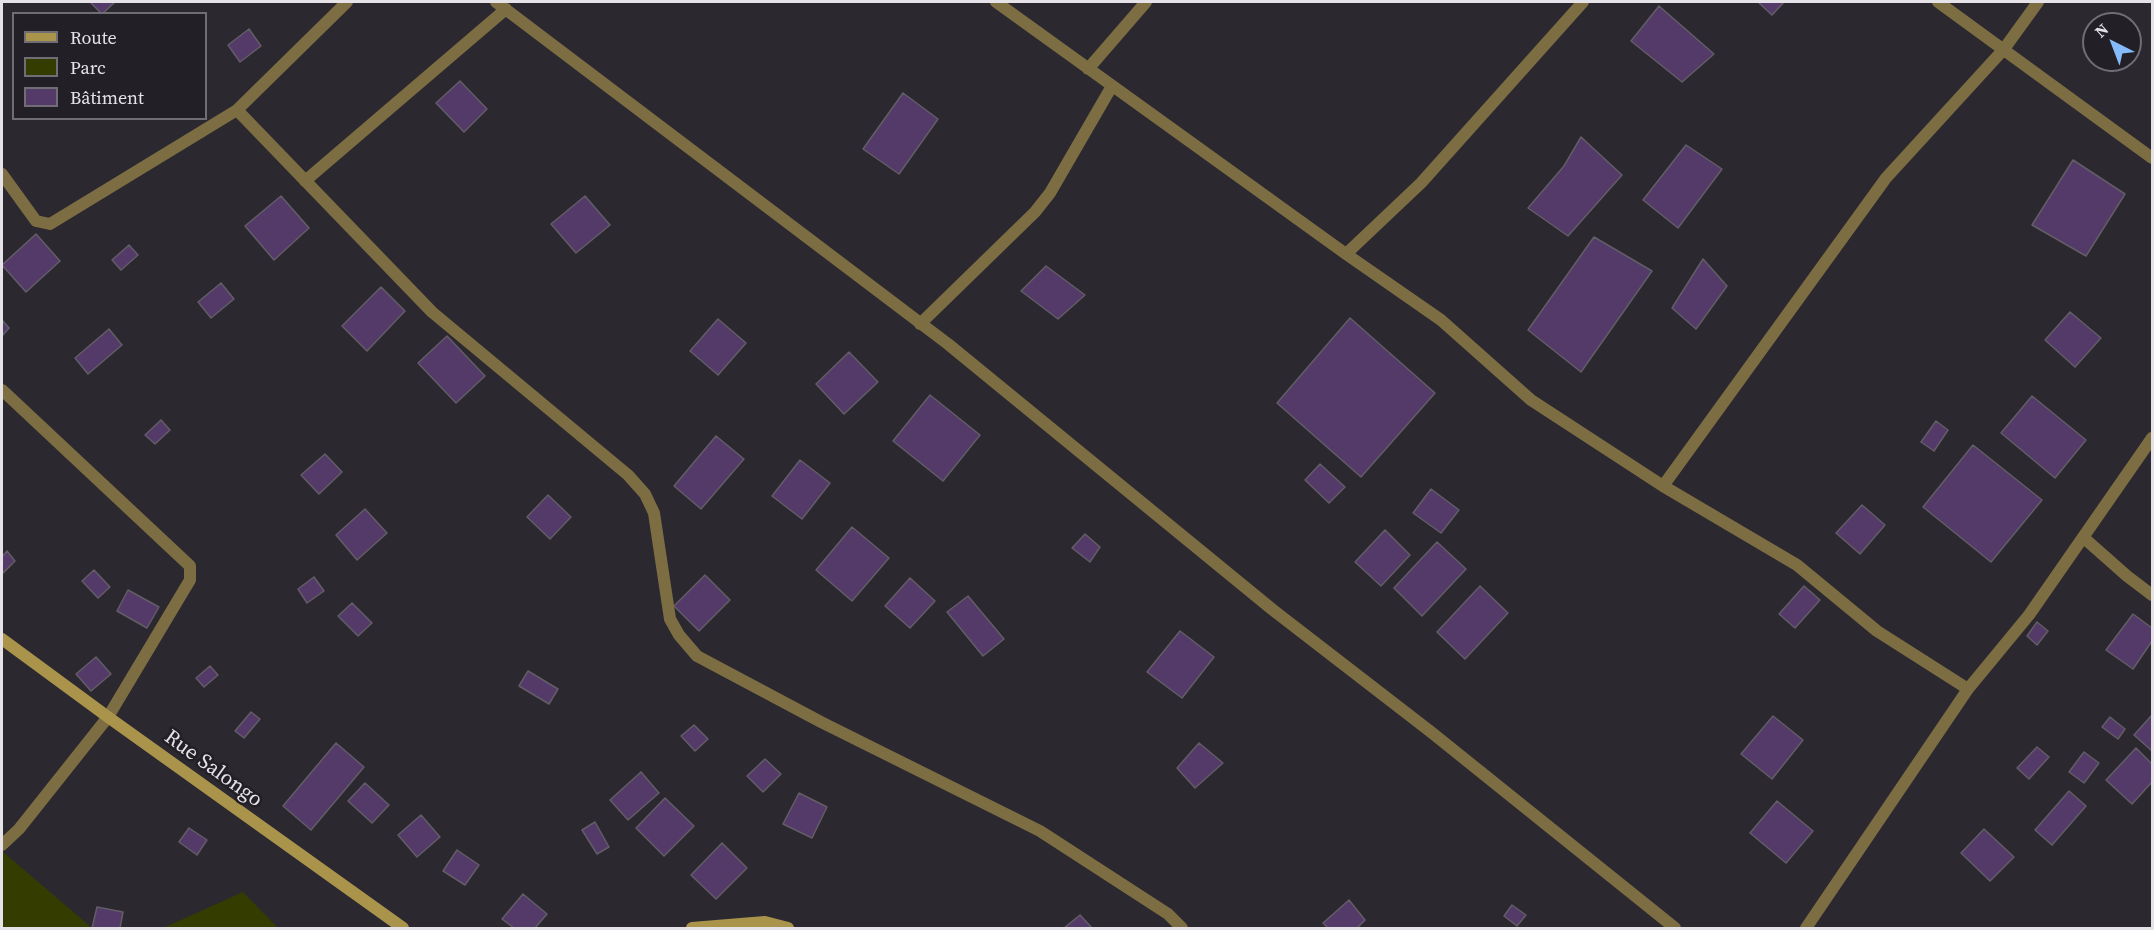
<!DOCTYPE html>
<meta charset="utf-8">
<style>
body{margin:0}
#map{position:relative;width:2154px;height:930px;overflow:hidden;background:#2c2830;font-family:"Source Serif 4",serif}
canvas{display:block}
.frame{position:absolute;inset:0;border:3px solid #e6e3e8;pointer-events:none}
.legend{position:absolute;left:12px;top:12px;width:195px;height:108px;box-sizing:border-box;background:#221f26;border:2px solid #706d74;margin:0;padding:8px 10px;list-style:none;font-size:18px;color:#e6e3e8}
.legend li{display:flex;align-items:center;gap:12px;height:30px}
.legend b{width:30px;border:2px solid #706d74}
.north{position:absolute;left:2082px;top:12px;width:60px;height:60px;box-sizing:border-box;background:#221f26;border:2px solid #706d74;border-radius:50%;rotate:318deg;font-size:16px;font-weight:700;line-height:24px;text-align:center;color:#e6e3e8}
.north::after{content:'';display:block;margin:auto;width:21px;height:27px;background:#86bbfb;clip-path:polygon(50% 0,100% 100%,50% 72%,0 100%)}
</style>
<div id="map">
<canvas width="2154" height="930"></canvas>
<div class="frame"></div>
<ul class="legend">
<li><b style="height:8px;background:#aa944b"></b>Route</li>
<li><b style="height:16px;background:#353c00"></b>Parc</li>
<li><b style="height:16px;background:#533a69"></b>Bâtiment</li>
</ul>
<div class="north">N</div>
</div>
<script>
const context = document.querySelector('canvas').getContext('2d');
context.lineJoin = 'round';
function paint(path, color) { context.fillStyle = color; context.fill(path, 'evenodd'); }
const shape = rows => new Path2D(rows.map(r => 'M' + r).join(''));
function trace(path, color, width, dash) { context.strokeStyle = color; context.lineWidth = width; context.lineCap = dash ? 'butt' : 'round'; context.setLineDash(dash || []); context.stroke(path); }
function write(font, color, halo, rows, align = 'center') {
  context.font = font + ' "Source Serif 4",serif'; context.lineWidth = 5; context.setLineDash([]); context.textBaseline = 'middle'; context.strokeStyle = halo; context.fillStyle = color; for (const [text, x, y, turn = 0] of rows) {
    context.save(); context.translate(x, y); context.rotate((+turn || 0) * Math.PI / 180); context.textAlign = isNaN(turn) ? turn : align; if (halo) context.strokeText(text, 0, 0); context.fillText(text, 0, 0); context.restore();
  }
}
const green = shape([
 [2,851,92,928,2,928],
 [243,892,278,928,163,928]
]);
const building = shape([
 [90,2,115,2,102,14,90,2],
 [1758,2,1784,2,1772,15,1758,2],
 [1659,6,1714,54,1682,82,1631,41,1659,6],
 [249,29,261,46,240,62,228,45,249,29],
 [460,81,487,109,464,132,436,103,460,81],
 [903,93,938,119,899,174,863,149,903,93],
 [1581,137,1622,175,1568,236,1528,208,1564,166,1581,137],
 [1686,145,1722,169,1678,228,1643,200,1686,145],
 [2073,160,2125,194,2086,256,2032,225,2073,160],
 [281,196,309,228,274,260,245,226,281,196],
 [585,196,610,225,576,253,551,224,585,196],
 [36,234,60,261,26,292,2,265,36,234],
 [1594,237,1652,271,1581,372,1528,330,1594,237],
 [129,245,138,255,121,270,112,260,129,245],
 [1703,259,1727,286,1696,329,1672,308,1703,259],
 [1046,266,1085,295,1058,319,1021,291,1046,266],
 [221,283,234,299,211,318,198,302,221,283],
 [381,287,405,311,367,351,342,326,381,287],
 [2070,312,2101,338,2075,367,2045,340,2070,312],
 [1350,318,1435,393,1361,477,1277,403,1350,318],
 [718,319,746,343,718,375,690,351,718,319],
 [2,320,9,328,2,336,2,320],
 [109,329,122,345,88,374,75,358,109,329],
 [447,336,485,376,456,403,418,363,447,336],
 [849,352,878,382,844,414,816,384,849,352],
 [930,395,980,435,943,481,893,441,930,395],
 [2032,396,2086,440,2055,478,2001,433,2032,396],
 [161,420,170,430,155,444,145,435,161,420],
 [1936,421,1948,430,1934,451,1921,442,1936,421],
 [716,436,744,459,701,509,674,486,716,436],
 [1973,445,2042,500,1991,562,1923,507,1973,445],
 [325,454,342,472,319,494,301,475,325,454],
 [800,460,830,483,802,519,772,496,800,460],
 [1320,464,1345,487,1329,503,1305,480,1320,464],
 [1431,489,1459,510,1441,533,1413,513,1431,489],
 [548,495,571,517,550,539,527,517,548,495],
 [1862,505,1885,525,1860,554,1836,533,1862,505],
 [365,509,387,533,357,560,336,535,365,509],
 [852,527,889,558,852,601,816,570,852,527],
 [1385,530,1410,555,1381,586,1355,562,1385,530],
 [1085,534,1100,547,1090,562,1072,548,1085,534],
 [1437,542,1466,569,1422,616,1394,588,1437,542],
 [7,551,15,561,2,574,2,557,7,551],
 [94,570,110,587,98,598,82,581,94,570],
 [705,575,730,600,699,631,674,606,705,575],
 [314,577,324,591,307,603,298,589,314,577],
 [910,578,935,601,910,628,885,606,910,578],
 [1480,586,1508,613,1465,659,1437,632,1480,586],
 [1804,586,1820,600,1795,628,1779,614,1804,586],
 [128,590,159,607,147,628,117,611,128,590],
 [968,596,1004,639,983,656,947,612,968,596],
 [352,603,372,623,358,636,338,616,352,603],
 [2133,614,2152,628,2152,641,2133,669,2106,650,2133,614],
 [2037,622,2048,631,2037,645,2027,636,2037,622],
 [1180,631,1214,657,1182,698,1147,672,1180,631],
 [96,657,111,674,91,691,76,674,96,657],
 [210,666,218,675,204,687,196,678,210,666],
 [528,671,558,689,549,704,519,686,528,671],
 [251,712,260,719,244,738,235,731,251,712],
 [2152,715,2152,751,2134,735,2152,715],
 [1773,716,1803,740,1772,779,1741,754,1773,716],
 [2110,717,2125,729,2118,739,2102,727,2110,717],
 [694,725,708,739,695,751,681,736,694,725],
 [336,743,364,767,311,830,283,806,336,743],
 [1199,743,1223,763,1195,788,1177,768,1199,743],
 [2037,747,2049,757,2029,779,2017,768,2037,747],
 [2136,748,2152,764,2152,782,2132,804,2106,780,2136,748],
 [2084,752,2099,763,2084,783,2069,772,2084,752],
 [765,759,781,774,763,792,747,776,765,759],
 [641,772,659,793,628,820,610,800,641,772],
 [365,783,389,805,372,823,348,801,365,783],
 [2069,791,2086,806,2052,845,2035,830,2069,791],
 [799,793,827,807,812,838,783,824,799,793],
 [665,798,694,826,664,856,636,828,665,798],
 [1777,801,1813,831,1786,863,1750,833,1777,801],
 [421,815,440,837,417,857,398,835,421,815],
 [595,822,609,847,597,854,582,830,595,822],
 [189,828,207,840,197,855,179,842,189,828],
 [1984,829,2014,857,1990,881,1961,853,1984,829],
 [722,843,747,868,716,899,691,875,722,843],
 [457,850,479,865,465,885,443,871,457,850],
 [523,894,547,914,535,928,514,928,502,919,523,894],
 [1349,900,1365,920,1357,928,1328,928,1323,923,1349,900],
 [1512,905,1526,915,1517,926,1504,916,1512,905],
 [97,907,123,912,120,928,92,928,97,907],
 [1080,915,1092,928,1064,928,1080,915]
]);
const street = shape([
 [496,2,948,344,1273,610,1431,732,1675,928],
 [996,2,1346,254,1441,320,1531,400,1663,486,1797,565,1877,631,1968,689],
 [1938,2,2152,158],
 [1088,69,1146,2],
 [237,110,432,312,628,475,645,494,654,513,670,619,679,635,697,656,821,722,1040,831,1168,914,1182,928],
 [2,174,36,221,50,224,237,110,347,2],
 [305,181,506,9],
 [1346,254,1421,183,1583,2],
 [920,324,1035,212,1050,193,1112,86],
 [2,390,190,566,190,580,108,717,19,829,2,845],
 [1663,486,1886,178,2004,49,2038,2],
 [2084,538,2127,576,2152,595],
 [1806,928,1968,689,2029,615,2152,438]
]);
const secondary = shape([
 [2,639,108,717,403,928],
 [692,928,765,922,788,928]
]);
const streetNames = [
 ["Rue Salongo",213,769,36]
];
paint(green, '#353c00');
paint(building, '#533a69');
trace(building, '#625d66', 1.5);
trace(street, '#7c6e42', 12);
trace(secondary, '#aa944b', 12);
write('21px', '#e6e3e8', '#221f26', streetNames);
</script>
